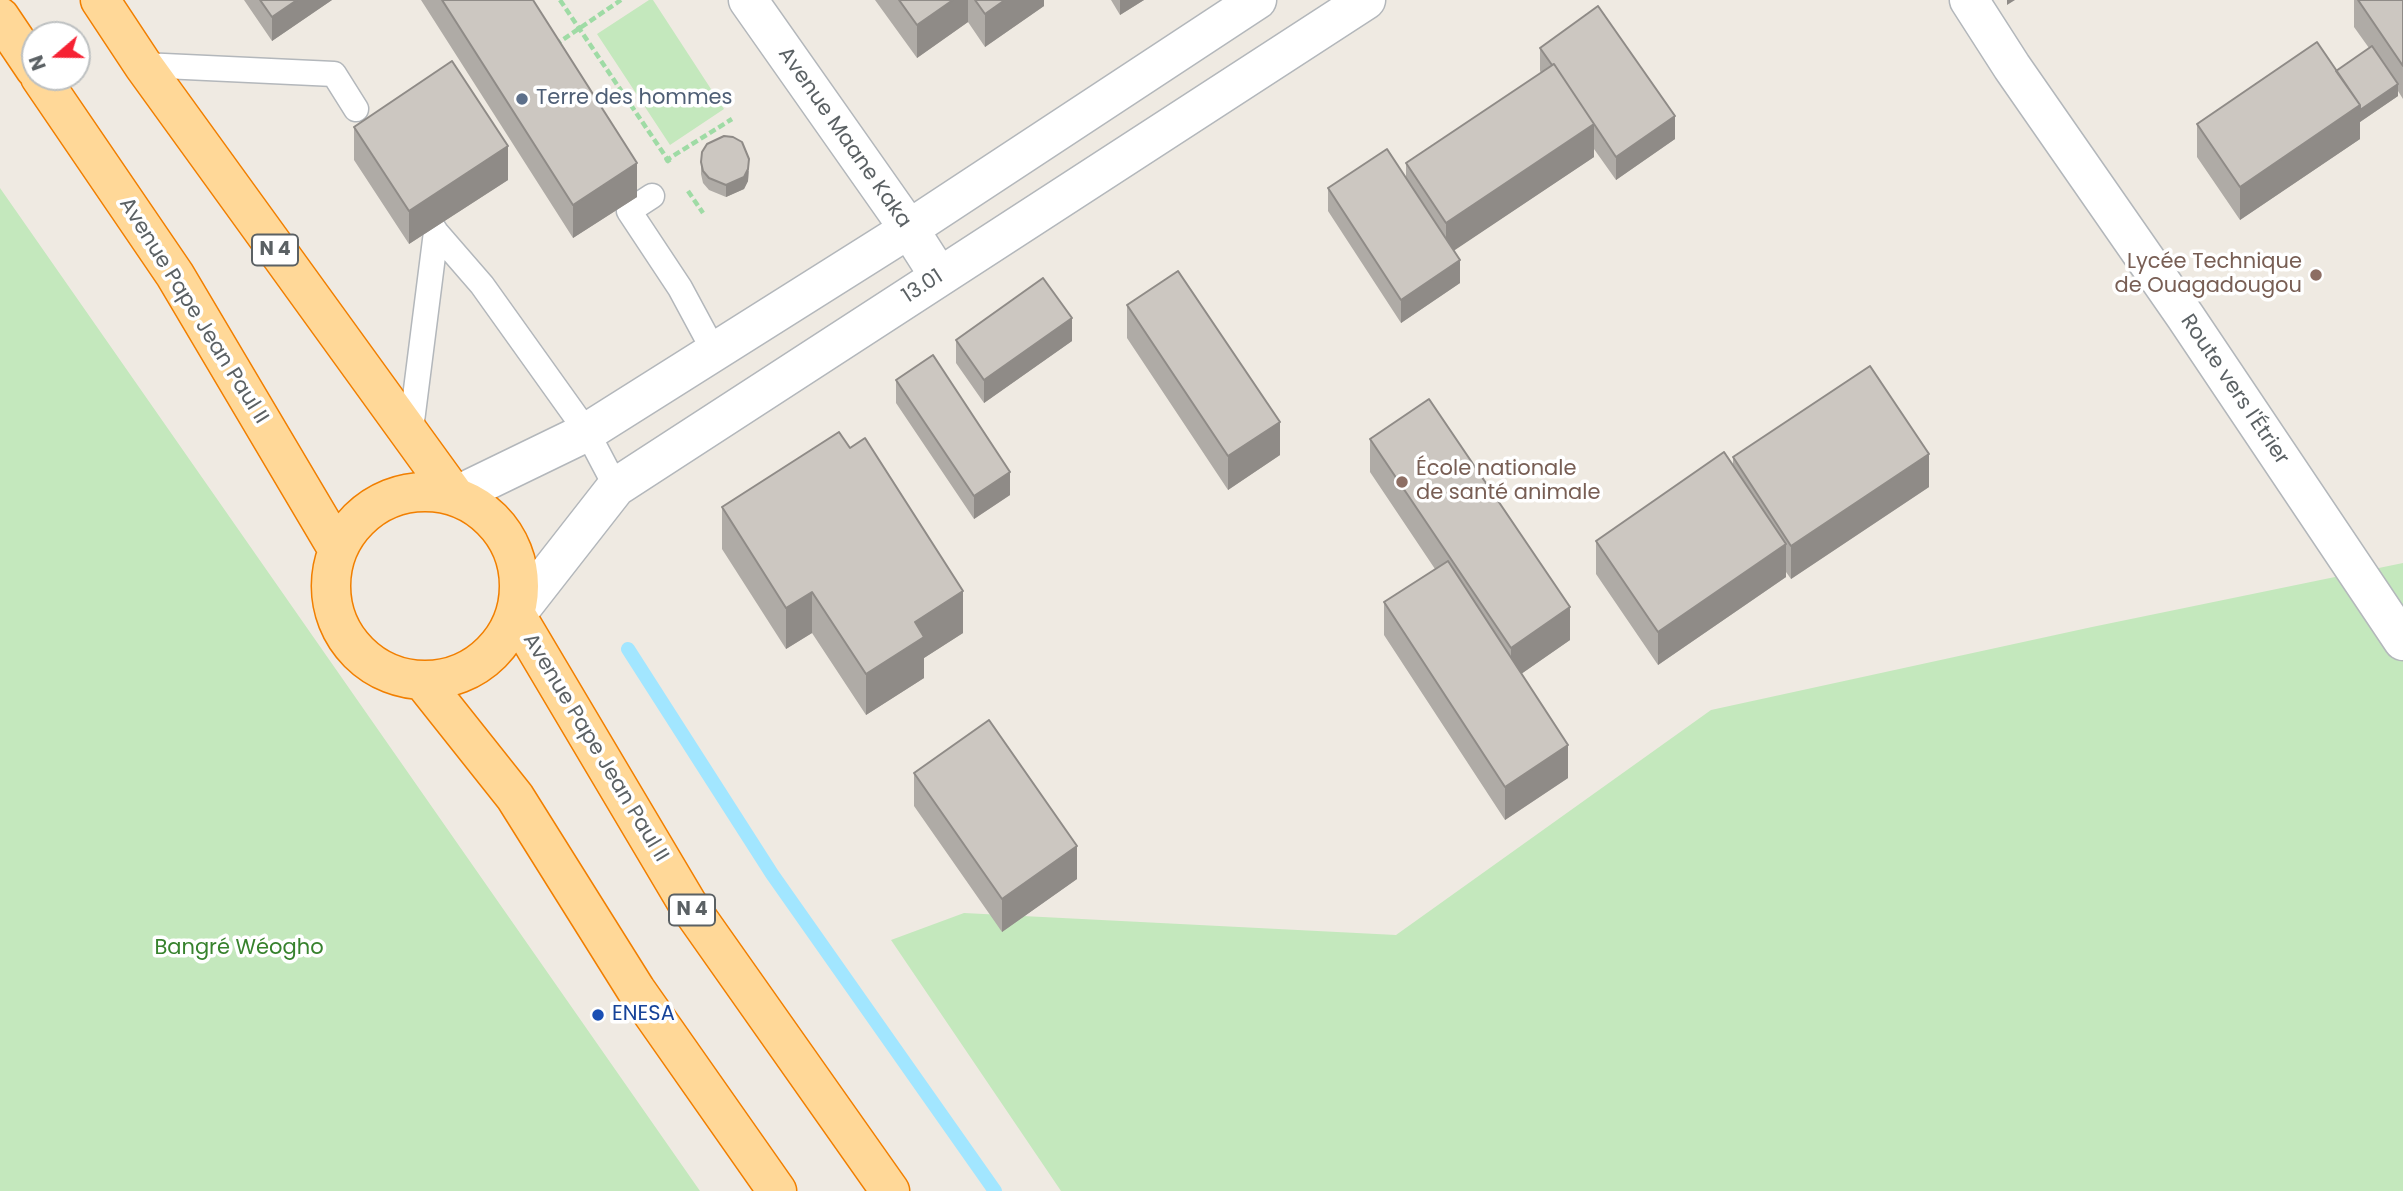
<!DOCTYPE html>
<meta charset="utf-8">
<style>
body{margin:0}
#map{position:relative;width:2403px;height:1191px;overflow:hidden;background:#efeae2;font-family:Poppins,sans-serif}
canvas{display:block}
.north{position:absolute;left:21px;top:21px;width:70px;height:70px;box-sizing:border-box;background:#fff;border:2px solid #bdc0c1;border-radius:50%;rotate:250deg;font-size:19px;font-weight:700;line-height:28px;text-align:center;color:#5b6164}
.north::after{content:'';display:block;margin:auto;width:24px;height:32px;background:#f62233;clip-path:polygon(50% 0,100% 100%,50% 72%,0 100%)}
</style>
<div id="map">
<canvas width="2403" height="1191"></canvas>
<div class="north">N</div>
</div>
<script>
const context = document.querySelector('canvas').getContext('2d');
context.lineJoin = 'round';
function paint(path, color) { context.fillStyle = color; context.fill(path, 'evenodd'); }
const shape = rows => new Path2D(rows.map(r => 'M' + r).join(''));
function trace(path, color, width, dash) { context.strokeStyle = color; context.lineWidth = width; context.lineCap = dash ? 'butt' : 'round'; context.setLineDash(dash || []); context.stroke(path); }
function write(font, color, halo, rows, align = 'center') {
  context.font = font + ' Poppins,sans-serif'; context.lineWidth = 7; context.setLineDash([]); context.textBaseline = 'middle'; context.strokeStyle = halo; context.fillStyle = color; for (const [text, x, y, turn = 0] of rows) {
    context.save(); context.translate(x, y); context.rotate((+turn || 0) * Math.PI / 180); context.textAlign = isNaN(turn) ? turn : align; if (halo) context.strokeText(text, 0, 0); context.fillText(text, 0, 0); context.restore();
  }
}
const green = shape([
 [649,0,653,0,724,109,670,145,597,34],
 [0,188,700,1191,0,1191],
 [2403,563,2403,1191,1061,1191,891,940,964,913,1396,935,1711,710,2092,627]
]);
const stream = shape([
 [628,649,772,874,995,1191]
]);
const path = shape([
 [560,0,670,163],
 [555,45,621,0],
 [665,161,732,119],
 [688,191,703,213]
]);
const service = shape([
 [143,65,334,74,356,109],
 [652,196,629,211,680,288,715,353],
 [416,202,436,232,482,285,587,432,616,487],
 [410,437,436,232]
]);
const minor = shape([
 [748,0,909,229,939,276],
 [1969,0,2012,67,2185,316,2403,641]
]);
const tertiary = shape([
 [455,496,587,432,909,229,1257,0],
 [516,615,616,487,1366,0]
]);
const trunk = shape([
 [100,0,143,65,455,496],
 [0,17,35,69],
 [40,77,175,275,338,550],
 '331 586a94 94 0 1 1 188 0a94 94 0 1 1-188 0Z',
 [516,615,687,903,890,1191],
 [422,680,515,797,636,990,777,1191]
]);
const wall = shape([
 [244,0,332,0,272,41],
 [421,0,533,0,637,197,573,238],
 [875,0,1044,0,1044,6,985,47,968,22,917,58],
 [1111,0,1144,0,1120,15],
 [2354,0,2403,0,2403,99,2398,91,2398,96,2360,122,2360,139,2240,220,2197,157,2197,124,2336,71,2369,48,2354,27],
 [1540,48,1675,139,1616,180,1594,149,1594,157,1454,250,1460,283,1401,323,1328,211,1328,188,1406,177,1406,163,1541,73,1540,71],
 [354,127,508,180,409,244,354,160],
 [701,162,749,171,748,181,744,189,726,197,709,190,703,183,701,174],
 [1127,305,1280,455,1228,490,1127,338],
 [956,340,1072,341,984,403,956,363],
 [896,380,1010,495,974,519,896,403],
 [1370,439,1570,640,1521,674,1568,778,1505,820,1384,635,1384,602,1435,569,1370,472],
 [1733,457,1929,487,1791,579,1786,572,1786,577,1658,665,1596,574,1596,541,1733,465],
 [722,507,963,633,924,658,924,678,866,715,812,633,786,649,722,549],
 [914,773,1077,879,1002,932,914,806]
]);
const shadedWall = shape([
 [297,0,332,0,272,41,272,17],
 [953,0,968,0,968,22,917,58,917,25],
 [1005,0,1044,0,1044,6,985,47,985,14],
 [1120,0,1144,0,1120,15],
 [2007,0,2015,0,2007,5],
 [2398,84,2398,96,2360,122,2360,139,2240,220,2240,187,2360,105],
 [1675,116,1675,139,1616,180,1616,157],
 [1594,124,1594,157,1446,256,1446,223],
 [508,146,508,180,409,244,409,211],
 [749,159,748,181,744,189,726,197,726,185],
 [637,163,637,197,573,238,573,205],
 [1460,260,1460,283,1401,323,1401,300],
 [1072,318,1072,341,984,403,984,380],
 [1280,422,1280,455,1228,490,1228,456],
 [1929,454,1929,487,1791,579,1791,546],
 [1010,472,1010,495,974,519,974,496],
 [1786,544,1786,577,1658,665,1658,632],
 [963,591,963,633,924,658,924,678,866,715,866,674,915,622],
 [812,592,812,633,786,649,786,608],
 [1570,607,1570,640,1511,681,1511,648],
 [1568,745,1568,778,1505,820,1505,787],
 [1077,846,1077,879,1002,932,1002,899]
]);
const building = shape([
 [260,0,297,0,272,17,260,0],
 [442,0,533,0,637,163,573,205,442,0],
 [899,0,953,0,917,25,899,0],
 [975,0,1005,0,985,14,975,0],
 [2358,0,2403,0,2403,66,2358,0],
 [1598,6,1675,116,1616,157,1554,64,1552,65,1540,48,1598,6],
 [2317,42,2360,105,2240,187,2197,124,2317,42],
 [2372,46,2398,84,2360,110,2360,105,2336,71,2372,46],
 [452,61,508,146,409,211,354,127,452,61],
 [1554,64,1594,124,1446,223,1406,163,1554,64],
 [724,136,733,137,742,142,749,159,748,169,744,177,726,185,709,178,703,171,701,162,702,152,707,144,724,136],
 [1387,149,1460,260,1401,300,1328,188,1387,149],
 [1178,271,1280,422,1228,456,1127,305,1178,271],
 [1043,278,1072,318,984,380,956,340,1043,278],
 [933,355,1010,472,974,496,896,380,933,355],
 [1870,366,1929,454,1791,546,1733,457,1870,366],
 [1429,399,1570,607,1511,648,1370,439,1429,399],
 [839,432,850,448,865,438,963,591,915,622,924,637,866,674,812,592,786,608,722,507,839,432],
 [1724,452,1786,544,1658,632,1596,541,1724,452],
 [1448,561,1568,745,1505,787,1384,602,1448,561],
 [989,720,1077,846,1002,899,914,773,989,720]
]);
const markers = [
 [522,99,7,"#5c6f8a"],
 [2316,275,7,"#8d6e63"],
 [1402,482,7,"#8d6e63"],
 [598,1015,7,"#1a4fb4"]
];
const shields = [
 [275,250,46],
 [692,910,46]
];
const shieldNames = [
 ["N 4",275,250],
 ["N 4",692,910]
];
const serviceNames = [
 ["Terre des hommes",536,99]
];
const streetNames = [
 ["Avenue Maane Kaka",844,138,55],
 ["13.01",923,287,-33],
 ["Avenue Pape Jean Paul II",193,311,58],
 ["Route vers l'Étrier",2234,390,56],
 ["Avenue Pape Jean Paul II",595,748,59]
];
const educationNames = [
 ["Lycée Technique",2302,263],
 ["de Ouagadougou",2302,287],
 ["École nationale",1416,470,"left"],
 ["de santé animale",1416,494,"left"]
];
const parkNames = [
 ["Bangré Wéogho",239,949]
];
const transitNames = [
 ["ENESA",612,1015]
];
paint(green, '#c4e8bd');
trace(stream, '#a2e6ff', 14);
trace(service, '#b3b7bb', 27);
trace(minor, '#b3b7bb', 41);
trace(tertiary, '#b3b7bb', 41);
trace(trunk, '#f17f00', 41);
trace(path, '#9fdba5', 4.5, [7, 3.5]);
trace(service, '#fff', 24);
trace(minor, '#fff', 38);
trace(tertiary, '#fff', 38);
trace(trunk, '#ffd898', 38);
paint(wall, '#afaba6');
paint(shadedWall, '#8f8b87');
paint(building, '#ccc7c1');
trace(building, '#8f8b87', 2);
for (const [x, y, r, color] of markers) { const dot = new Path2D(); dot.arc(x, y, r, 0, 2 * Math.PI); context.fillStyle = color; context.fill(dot); trace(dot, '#fff', 2.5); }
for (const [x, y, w] of shields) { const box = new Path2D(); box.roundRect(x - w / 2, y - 15.5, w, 31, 5); context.fillStyle = '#fff'; context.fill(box); trace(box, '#5b6164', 2); }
write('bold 19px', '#5b6164', null, shieldNames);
write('21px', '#4e5e75', '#fff', serviceNames, 'left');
write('21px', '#5b6164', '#fff', streetNames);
write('21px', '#785e54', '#fff', educationNames, 'right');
write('21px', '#37822d', '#fff', parkNames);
write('21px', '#164399', '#fff', transitNames, 'left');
</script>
